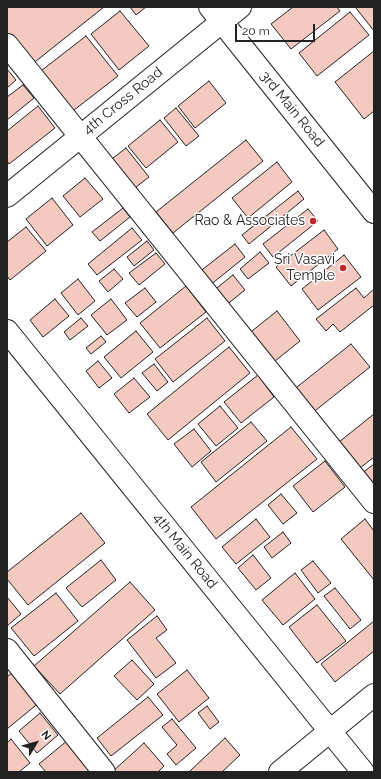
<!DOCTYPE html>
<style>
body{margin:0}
#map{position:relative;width:381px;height:779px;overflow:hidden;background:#fff;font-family:Raleway,sans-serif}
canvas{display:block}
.frame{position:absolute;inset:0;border:8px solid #222;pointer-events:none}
.north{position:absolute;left:16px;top:723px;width:40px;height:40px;-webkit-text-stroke:3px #fff;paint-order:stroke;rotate:53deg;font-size:11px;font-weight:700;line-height:16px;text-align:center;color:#222}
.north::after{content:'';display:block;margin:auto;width:14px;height:18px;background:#222;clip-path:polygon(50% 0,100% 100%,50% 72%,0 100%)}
.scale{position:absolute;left:235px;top:24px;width:80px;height:18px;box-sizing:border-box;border:2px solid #222;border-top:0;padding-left:5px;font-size:12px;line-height:14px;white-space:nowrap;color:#222;-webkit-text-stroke:3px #fff;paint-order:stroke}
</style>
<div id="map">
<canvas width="381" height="779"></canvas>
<div class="frame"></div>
<div class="north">N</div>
<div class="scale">20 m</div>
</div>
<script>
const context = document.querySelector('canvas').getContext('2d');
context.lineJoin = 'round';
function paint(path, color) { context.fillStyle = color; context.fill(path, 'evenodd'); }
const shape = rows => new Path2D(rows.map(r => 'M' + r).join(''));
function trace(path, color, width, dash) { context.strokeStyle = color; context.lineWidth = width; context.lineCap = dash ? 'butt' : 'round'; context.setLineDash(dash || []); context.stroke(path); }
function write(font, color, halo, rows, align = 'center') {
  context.font = font + ' Raleway,sans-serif'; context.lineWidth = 3; context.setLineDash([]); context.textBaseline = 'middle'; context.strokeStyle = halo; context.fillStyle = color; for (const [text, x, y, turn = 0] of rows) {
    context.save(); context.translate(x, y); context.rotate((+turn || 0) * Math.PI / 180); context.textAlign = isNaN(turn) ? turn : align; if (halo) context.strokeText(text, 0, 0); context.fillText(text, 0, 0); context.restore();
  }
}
const building = shape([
 [7,7,104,7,31,65,7,35,7,7],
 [130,7,146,7,136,15,130,7],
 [293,7,337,7,340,11,291,49,271,24,293,7],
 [357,7,374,7,374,31,356,8,357,7],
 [120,11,149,46,119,70,91,34,120,11],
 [350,12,369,35,317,76,299,53,350,12],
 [86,36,118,76,69,114,37,74,86,36],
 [374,51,374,111,364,119,335,82,374,51],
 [7,69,16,80,7,88,7,69],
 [209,81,226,103,195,128,178,106,209,81],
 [23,85,34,98,7,120,7,97,23,85],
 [38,106,55,128,9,164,7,161,7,131,38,106],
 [176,108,199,136,186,146,164,118,176,108],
 [160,120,178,142,146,168,128,146,160,120],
 [246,140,263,161,173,233,156,212,246,140],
 [126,148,149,177,131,191,108,162,126,148],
 [277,162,292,182,248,218,232,198,277,162],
 [85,178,103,199,80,217,63,196,85,178],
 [298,191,304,199,249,244,242,235,298,191],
 [52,198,73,225,47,246,26,219,52,198],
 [123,208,130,217,100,241,92,232,123,208],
 [308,209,318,221,273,257,263,244,308,209],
 [26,227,46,251,10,280,7,276,7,242,26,227],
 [132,228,142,240,97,275,88,264,132,228],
 [324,230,338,249,291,286,276,267,324,230],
 [147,241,154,250,134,266,127,257,147,241],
 [235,244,245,257,209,286,198,273,235,244],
 [260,252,269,263,248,279,240,269,260,252],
 [156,253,165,264,139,285,129,273,156,253],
 [344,255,361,277,318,310,302,289,344,255],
 [114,269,123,279,108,292,99,281,114,269],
 [233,275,245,290,225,306,213,291,233,275],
 [78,279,95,301,78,315,61,293,78,279],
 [186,286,206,312,160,348,140,323,186,286],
 [145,288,156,302,137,317,125,303,145,288],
 [356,288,364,298,374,289,374,305,340,332,333,324,326,331,316,319,356,288],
 [55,299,69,316,43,337,30,320,55,299],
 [111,299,127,320,107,335,91,315,111,299],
 [277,311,300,341,270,365,247,335,277,311],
 [81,318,88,326,70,340,64,332,81,318],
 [207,318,225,341,173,382,155,359,207,318],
 [136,331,153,352,121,378,104,357,136,331],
 [101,336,106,342,91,354,86,348,101,336],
 [351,344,370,367,311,414,292,391,351,344],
 [229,347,250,373,168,440,147,414,229,347],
 [98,361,112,378,99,388,86,371,98,361],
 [154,364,168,382,157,391,142,373,154,364],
 [258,375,274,397,241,423,224,402,258,375],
 [134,378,150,397,129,413,114,394,134,378],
 [220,406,238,428,216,446,198,424,220,406],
 [374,414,374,457,355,472,334,446,374,414],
 [251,422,267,441,216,482,201,462,251,422],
 [291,427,317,459,216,539,191,507,291,427],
 [194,429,211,451,192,467,174,444,194,429],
 [325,461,345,487,313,512,293,486,325,461],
 [374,464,374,498,357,477,374,464],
 [281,494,297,513,283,524,268,505,281,494],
 [81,513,105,543,28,605,7,579,7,572,81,513],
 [256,519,270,537,236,564,222,547,256,519],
 [365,519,374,531,374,580,341,539,365,519],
 [283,532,291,543,272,558,264,547,283,532],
 [253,555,271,578,256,590,238,568,253,555],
 [101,560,116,580,82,607,66,588,101,560],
 [313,561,331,583,318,593,301,570,313,561],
 [295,573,315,599,283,625,262,600,295,573],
 [130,582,155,610,60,694,34,666,130,582],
 [335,588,361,620,350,629,324,596,335,588],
 [56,593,78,621,34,656,11,628,56,593],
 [7,597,21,614,7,626,7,597],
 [317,605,346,641,317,663,289,627,317,605],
 [157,616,167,630,156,638,176,663,156,678,127,640,157,616],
 [374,621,374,651,335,682,321,664,374,621],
 [132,660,154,684,137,700,114,676,132,660],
 [15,670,41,701,7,729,7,677,15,670],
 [187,670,209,698,179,722,157,694,187,670],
 [148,697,163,715,111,756,97,738,148,697],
 [207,706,219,722,210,729,198,713,207,706],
 [40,713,58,735,37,753,19,731,40,713],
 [172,719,196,748,176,765,167,754,177,745,162,727,172,719],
 [225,738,240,755,222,772,191,772,190,771,225,738],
 [11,739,30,763,19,772,7,772,7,743,11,739],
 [68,740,91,769,88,772,46,772,39,764,68,740],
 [144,743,164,766,158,772,112,772,144,743]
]);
const street = shape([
 [7,45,374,502],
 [7,196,240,7],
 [7,650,104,772]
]);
const secondary = shape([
 [210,7,374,212],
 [7,331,363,772],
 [280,772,374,695]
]);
const markers = [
 [313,221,4,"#c62828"],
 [343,268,4,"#c62828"]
];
const streetNames = [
 ["4th Cross Road",123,101,-39],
 ["3rd Main Road",292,109,51],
 ["4th Main Road",185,551,51]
];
const poiNames = [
 ["Rao & Associates",305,221],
 ["Sri Vasavi",335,260],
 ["Temple",335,276]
];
paint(building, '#f3c9c0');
trace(building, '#222', 1);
trace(street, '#222', 24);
trace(secondary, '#222', 24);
trace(street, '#fff', 22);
trace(secondary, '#fff', 22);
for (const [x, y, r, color] of markers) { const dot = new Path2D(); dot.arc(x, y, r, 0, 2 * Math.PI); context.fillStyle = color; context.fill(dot); trace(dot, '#fff', 1.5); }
write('14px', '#222', '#fff', streetNames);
write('14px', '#222', '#fff', poiNames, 'right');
</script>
